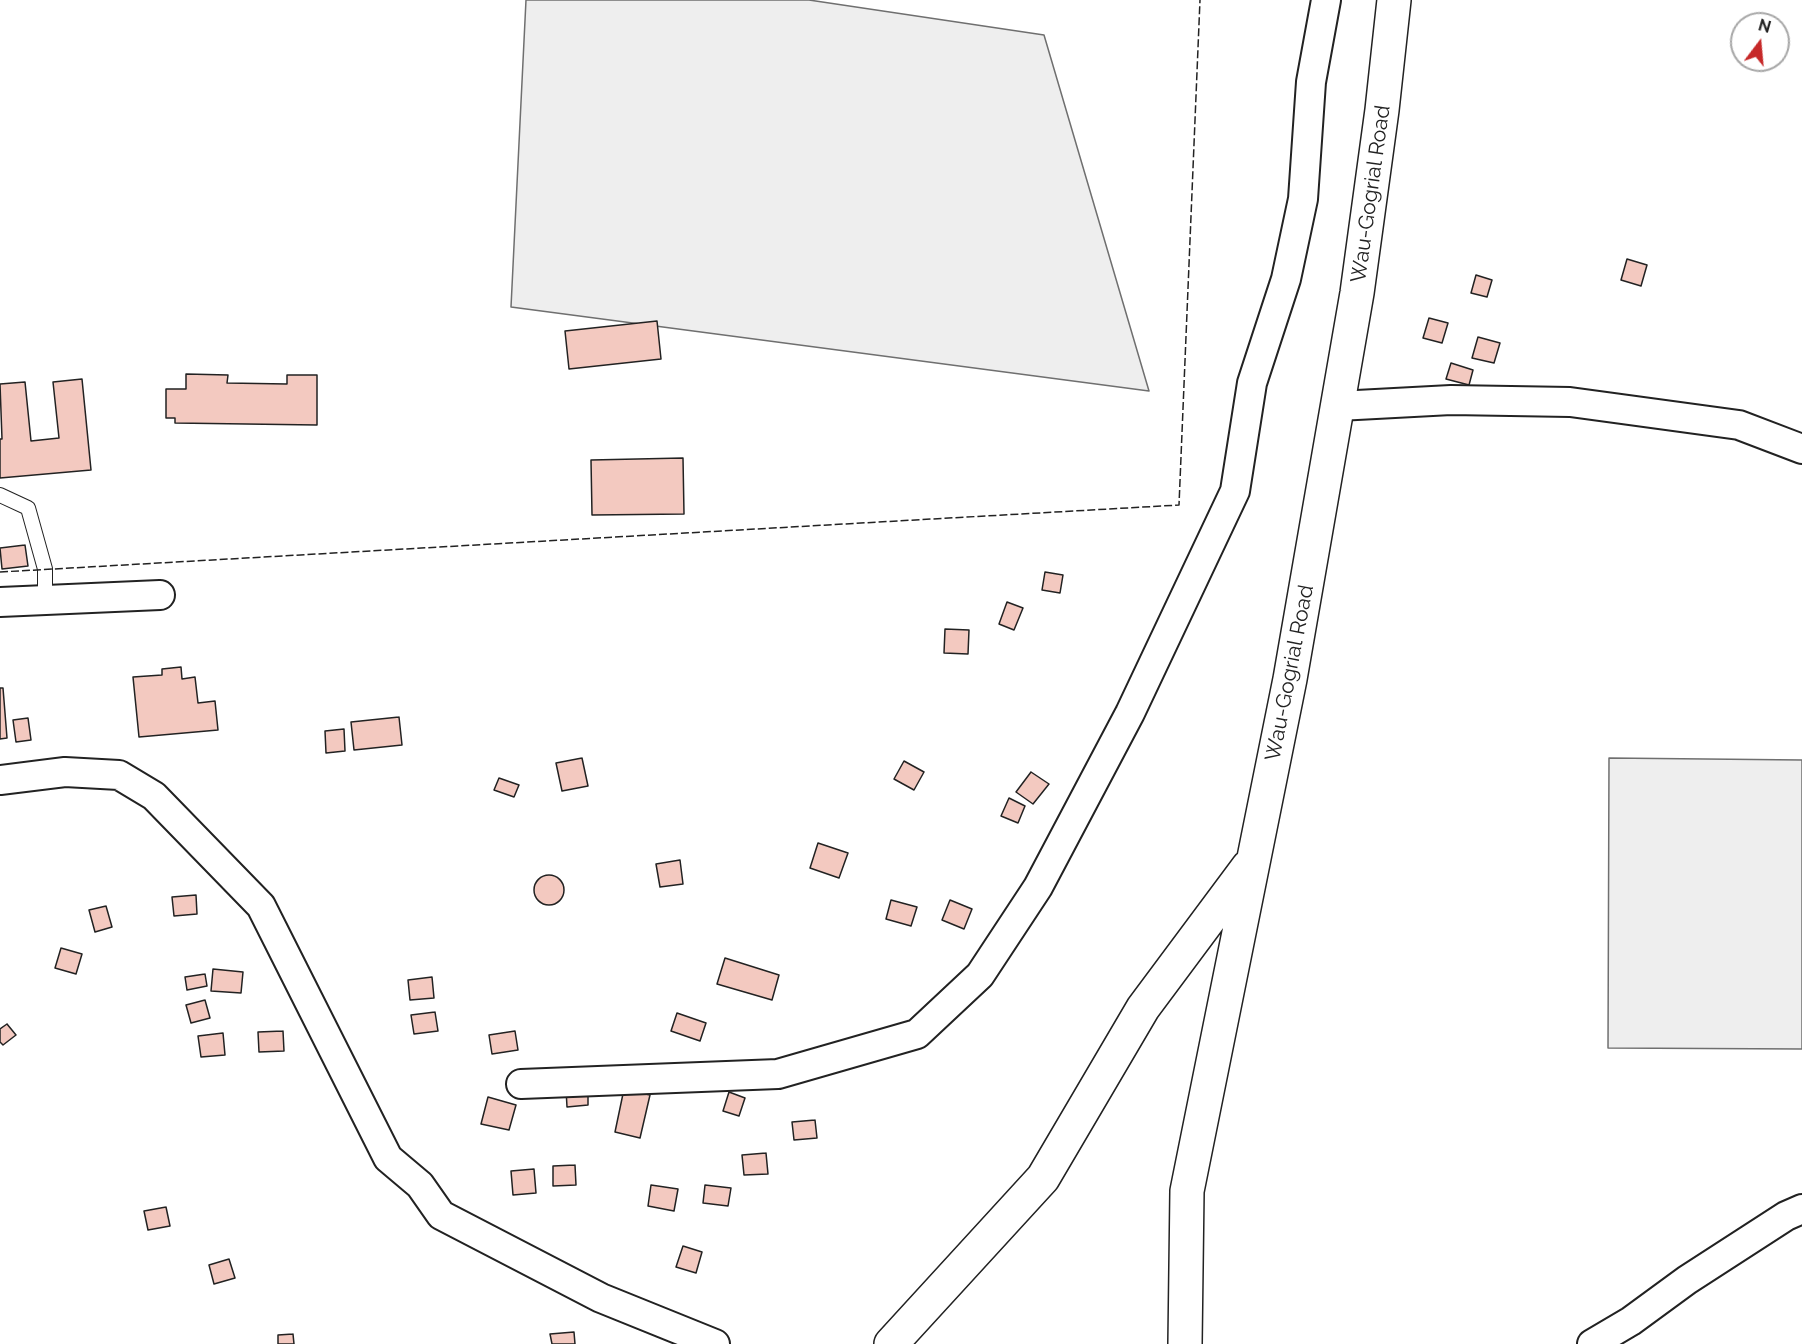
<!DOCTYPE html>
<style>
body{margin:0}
#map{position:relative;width:1802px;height:1344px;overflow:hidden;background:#fff;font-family:Raleway,sans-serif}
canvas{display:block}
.north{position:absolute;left:1730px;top:12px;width:60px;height:60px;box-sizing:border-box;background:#fff;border:2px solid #a7a7a7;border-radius:50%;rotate:16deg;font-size:16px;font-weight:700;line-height:24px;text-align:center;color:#222}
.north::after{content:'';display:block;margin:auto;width:21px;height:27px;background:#c62828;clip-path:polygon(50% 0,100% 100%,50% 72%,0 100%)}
</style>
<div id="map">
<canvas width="1802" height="1344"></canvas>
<div class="north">N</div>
</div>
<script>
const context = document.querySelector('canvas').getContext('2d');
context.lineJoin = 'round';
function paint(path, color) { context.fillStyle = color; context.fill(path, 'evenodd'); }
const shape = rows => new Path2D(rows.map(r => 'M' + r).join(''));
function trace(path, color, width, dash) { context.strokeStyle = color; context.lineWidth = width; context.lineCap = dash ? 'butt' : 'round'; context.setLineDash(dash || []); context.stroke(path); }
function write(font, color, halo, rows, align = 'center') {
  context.font = font + ' Raleway,sans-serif'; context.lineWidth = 4.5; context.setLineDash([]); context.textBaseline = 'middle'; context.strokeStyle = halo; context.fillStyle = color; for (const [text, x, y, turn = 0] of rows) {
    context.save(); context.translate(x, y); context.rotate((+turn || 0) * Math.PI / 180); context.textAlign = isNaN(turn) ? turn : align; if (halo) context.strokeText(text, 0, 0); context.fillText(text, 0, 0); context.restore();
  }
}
const green = shape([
 [526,0,809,0,1044,35,1149,391,511,307,526,0],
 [1609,758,1802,760,1802,1049,1608,1048,1609,758]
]);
const building = shape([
 [1627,259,1647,265,1641,286,1621,280,1627,259],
 [1476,275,1492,280,1487,297,1471,293,1476,275],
 [1429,318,1448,323,1442,343,1423,338,1429,318],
 [657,321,661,359,569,369,565,331,657,321],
 [1478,337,1500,343,1494,363,1472,358,1478,337],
 [1451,363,1473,370,1469,385,1446,379,1451,363],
 [186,374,228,375,227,383,287,384,287,375,317,375,317,425,175,423,175,418,166,418,166,389,186,389,186,374],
 [82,379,91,470,0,478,0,439,2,439,0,384,25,382,31,441,59,438,53,382,82,379],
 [683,458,684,514,592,515,591,460,683,458],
 [25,545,28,566,2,569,0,548,25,545],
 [1045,572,1063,575,1060,593,1042,590,1045,572],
 [1007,602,1023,608,1014,630,999,624,1007,602],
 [945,629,969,630,968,654,944,653,945,629],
 [181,667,182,679,195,677,198,703,215,701,218,730,139,737,133,677,162,675,162,669,181,667],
 [0,688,3,688,7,738,0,739,0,688],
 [399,717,402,745,354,750,351,722,399,717],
 [28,718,31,740,16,742,13,720,28,718],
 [344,729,345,751,326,753,325,731,344,729],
 [582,758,588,786,562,791,556,763,582,758],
 [904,761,924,772,914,790,894,779,904,761],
 [1031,772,1049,784,1033,804,1016,792,1031,772],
 [499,778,519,785,514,797,494,790,499,778],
 [1009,798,1025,806,1018,823,1001,816,1009,798],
 [818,843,848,853,839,878,810,868,818,843],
 [680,860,683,884,660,887,656,864,680,860],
 '534 890a15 15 0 1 1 30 0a15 15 0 1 1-30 0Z',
 [196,895,197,914,174,916,172,897,196,895],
 [891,900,917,907,911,926,886,919,891,900],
 [950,900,972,909,964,929,942,920,950,900],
 [106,906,112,927,95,932,89,910,106,906],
 [61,948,82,954,76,974,55,968,61,948],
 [725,958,779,975,772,1000,717,984,725,958],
 [213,969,243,972,241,993,211,991,213,969],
 [205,974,207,986,187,990,185,977,205,974],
 [432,977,434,998,410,1000,408,980,432,977],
 [205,1000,210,1018,191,1023,186,1005,205,1000],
 [435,1012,438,1031,414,1034,411,1015,435,1012],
 [677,1013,706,1023,700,1041,671,1031,677,1013],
 [7,1024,16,1035,3,1045,0,1042,0,1029,7,1024],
 [283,1031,284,1051,259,1052,258,1032,283,1031],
 [515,1031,518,1050,492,1054,489,1035,515,1031],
 [223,1033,225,1055,201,1057,198,1036,223,1033],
 [588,1088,588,1105,567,1107,566,1089,588,1088],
 [624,1089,650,1095,640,1138,615,1132,624,1089],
 [729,1092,745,1098,739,1116,723,1111,729,1092],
 [488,1097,516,1105,509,1130,481,1124,488,1097],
 [815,1120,817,1138,794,1140,792,1122,815,1120],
 [766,1153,768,1174,744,1175,742,1155,766,1153],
 [575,1165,576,1185,553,1186,553,1166,575,1165],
 [534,1169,536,1193,513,1195,511,1171,534,1169],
 [651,1185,678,1189,674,1211,648,1206,651,1185],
 [705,1185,731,1188,728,1206,703,1203,705,1185],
 [166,1207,170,1226,148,1230,144,1211,166,1207],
 [683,1246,702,1252,696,1273,676,1267,683,1246],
 [229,1259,235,1278,214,1284,209,1265,229,1259],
 [574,1332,575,1344,552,1344,550,1334,574,1332],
 [293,1334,294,1344,278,1344,278,1335,293,1334]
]);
const service = shape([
 [0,495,28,508,45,569,45,600]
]);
const minor = shape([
 [1338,406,1451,400,1570,402,1739,425,1802,449],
 [0,602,160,595],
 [0,780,65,772,119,775,154,796,261,906,388,1158,420,1185,441,1215,601,1298,715,1344],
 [521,1084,778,1074,917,1034,980,975,1038,887,1130,713,1235,491,1252,383,1286,279,1303,199,1311,82,1326,0],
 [1592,1344,1631,1321,1687,1280,1786,1216,1802,1209]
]);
const primary = shape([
 [891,1344,1043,1178,1143,1008,1248,867],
 [1185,1344,1187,1191,1290,679,1357,293,1382,110,1394,0]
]);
const fence = shape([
 [0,572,1179,505,1200,0]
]);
const streetNames = [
 ["Wau-Gogrial Road",1371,194,-82],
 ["Wau-Gogrial Road",1290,673,-79]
];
paint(green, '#eee');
trace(green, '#6f6f6f', 1.5);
paint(building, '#f3c9c0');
trace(building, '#222', 1.5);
trace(service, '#222', 16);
trace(minor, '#222', 32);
trace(primary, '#222', 36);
trace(service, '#fff', 14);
trace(minor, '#fff', 28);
trace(primary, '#fff', 33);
trace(fence, '#222', 1.5, [8, 3]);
write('21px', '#222', '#fff', streetNames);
</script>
